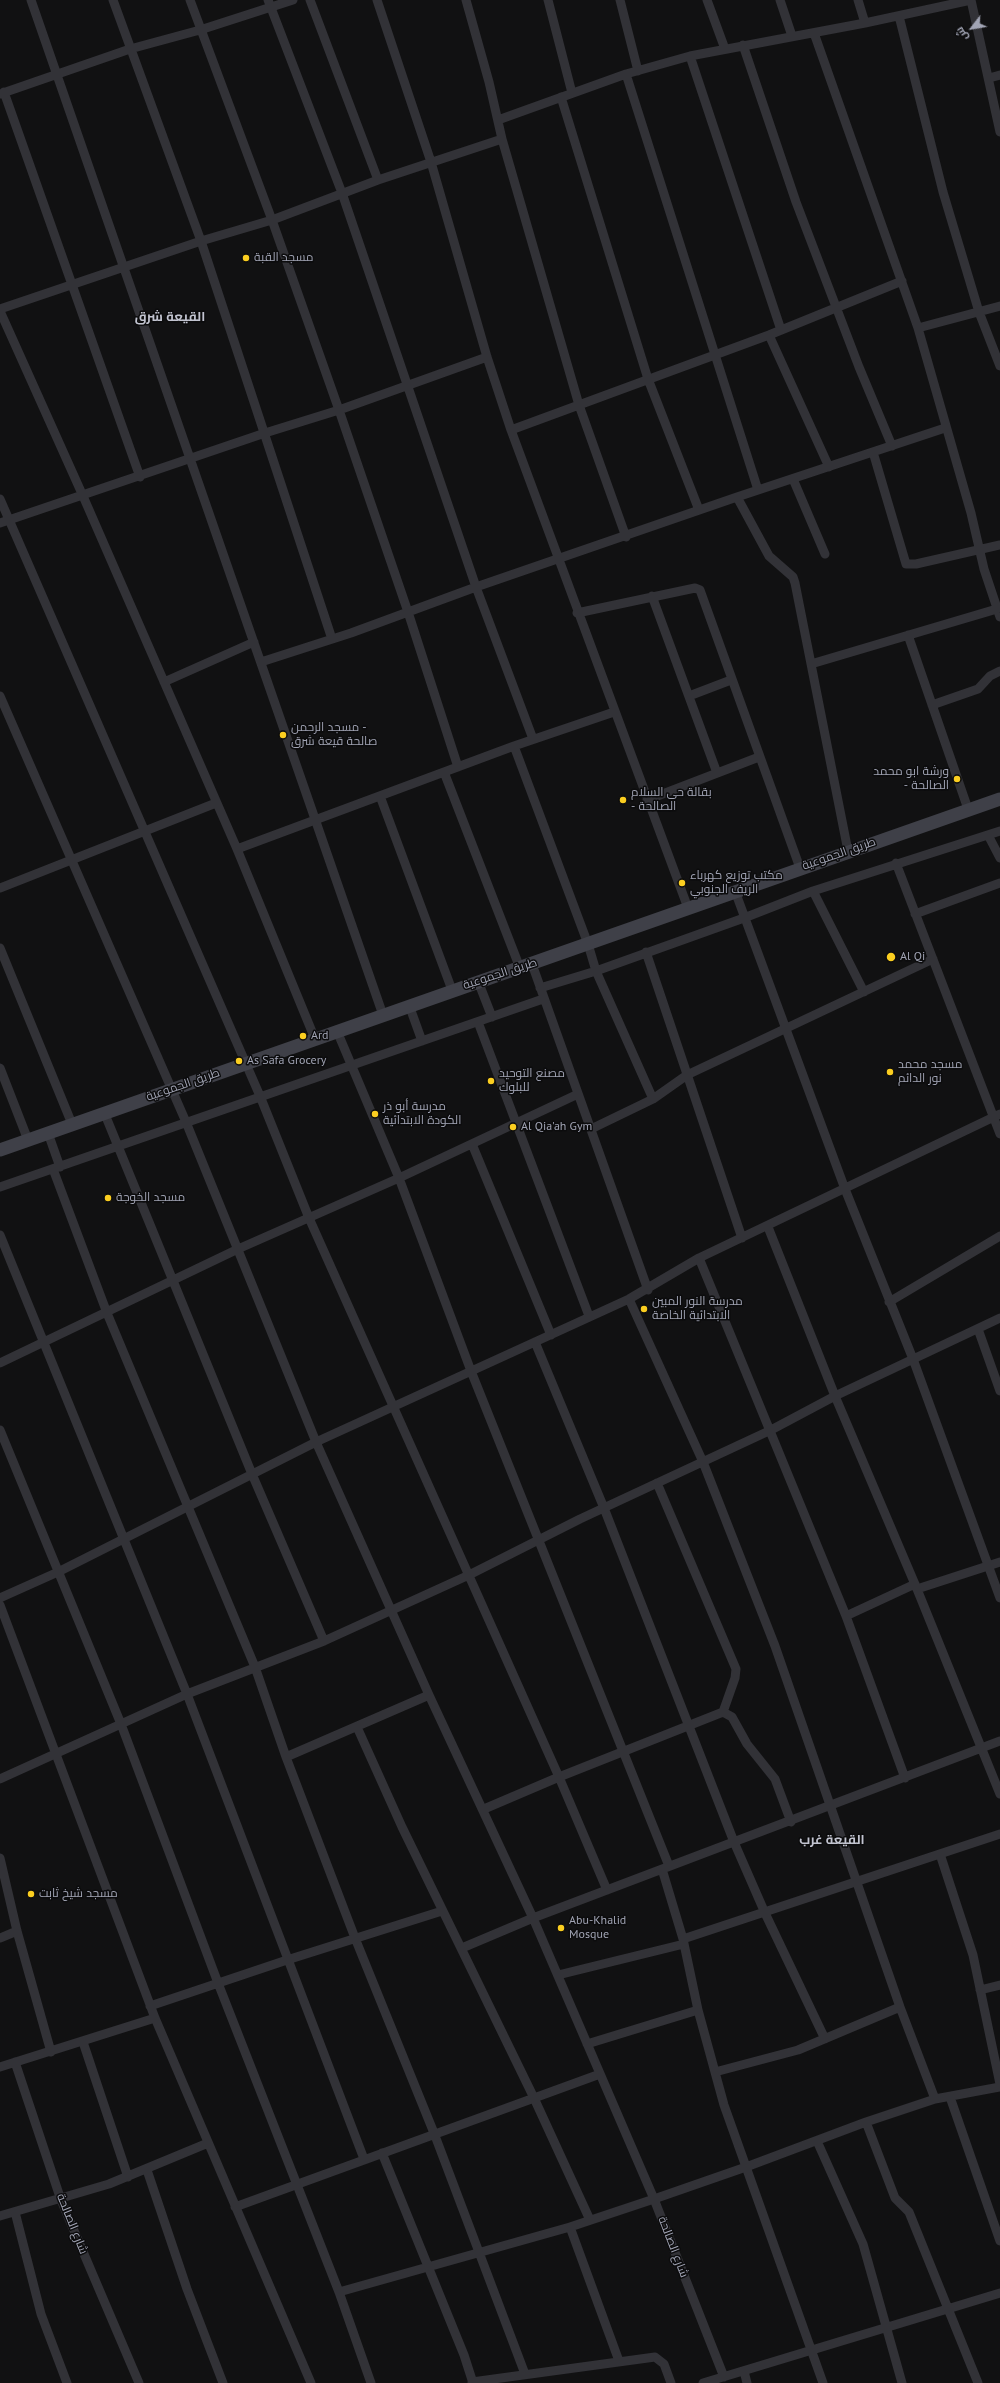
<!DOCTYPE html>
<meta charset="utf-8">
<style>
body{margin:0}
#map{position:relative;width:1000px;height:2383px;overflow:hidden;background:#111112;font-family:"PT Sans",Cairo,sans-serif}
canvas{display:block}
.north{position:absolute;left:952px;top:8px;width:40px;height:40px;-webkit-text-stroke:3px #0c0c0d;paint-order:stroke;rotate:239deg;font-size:11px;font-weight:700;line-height:16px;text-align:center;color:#a1a4b4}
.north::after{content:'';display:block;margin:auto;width:14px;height:18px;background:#a1a4b4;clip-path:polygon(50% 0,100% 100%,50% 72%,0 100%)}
</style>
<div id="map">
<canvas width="1000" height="2383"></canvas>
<div class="north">ش</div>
</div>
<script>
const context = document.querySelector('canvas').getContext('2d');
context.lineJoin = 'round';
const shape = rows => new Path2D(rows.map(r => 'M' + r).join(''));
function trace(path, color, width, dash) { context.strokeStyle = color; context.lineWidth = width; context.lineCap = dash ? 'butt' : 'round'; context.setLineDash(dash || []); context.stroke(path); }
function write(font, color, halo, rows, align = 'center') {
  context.font = font + ' "PT Sans",Cairo,sans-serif'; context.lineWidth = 3; context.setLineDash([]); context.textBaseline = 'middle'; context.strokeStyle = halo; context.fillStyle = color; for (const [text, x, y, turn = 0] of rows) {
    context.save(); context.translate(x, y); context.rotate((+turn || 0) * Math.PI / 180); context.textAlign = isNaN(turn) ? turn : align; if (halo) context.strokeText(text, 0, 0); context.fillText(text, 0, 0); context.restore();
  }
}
const street = shape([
 [31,0,383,1015],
 [113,0,201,241,332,639],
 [190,0,272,220,339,410,408,612,458,767],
 [268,0,342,193,476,587,533,739],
 [310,0,378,180],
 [377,0,431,162,487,357,511,430,688,908],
 [466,0,489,82,502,139,579,405,626,537],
 [548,0,572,93],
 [620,0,638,71],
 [707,0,725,49],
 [780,0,792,36],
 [858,0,865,23],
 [971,0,1000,132],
 [899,16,943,192,979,312,1000,366],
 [814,33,918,328,971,513,984,569,1000,617],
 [743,45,796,202,859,367,892,446],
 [690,56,781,330],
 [626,74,758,490],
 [989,78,1000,75],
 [4,92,140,477],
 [0,94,130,49,200,30,293,0],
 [561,97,648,379,699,510],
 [498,120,626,74,690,56,865,23,971,0],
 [0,309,201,241,272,220,378,180,502,139],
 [0,311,83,496,237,849,315,1039],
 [918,328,1000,306],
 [769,335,829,467],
 [511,430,769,335,902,281],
 [873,452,906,564,916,564,1000,545],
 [793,479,825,554],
 [737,497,769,556,793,577,795,583,848,851],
 [0,499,260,1096,309,1218,559,1777,607,1890],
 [0,523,265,433,339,410,487,357],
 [652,596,717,773],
 [577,613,695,588,700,590,800,868],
 [908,635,968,809],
 [261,662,351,633,476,587,737,497,945,428],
 [811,664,1000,608],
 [164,682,254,642],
 [0,696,186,1122,316,1442,429,1695,533,1918,654,2199,746,2167,866,2122,935,2099,1000,2087],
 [689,696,731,680],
 [932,705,978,689,990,676,1000,671],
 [514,746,588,944,596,971,653,1099],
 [444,772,520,968],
 [380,796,452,990],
 [647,800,759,757],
 [988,835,1000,858],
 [237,849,514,746,614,712],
 [896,863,1000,1134],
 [0,888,216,803],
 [735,891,845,1189,913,1359,1000,1598],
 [813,891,864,992],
 [915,914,1000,883],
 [0,948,72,1124],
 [646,952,742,1238],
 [532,964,648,1290],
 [478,981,492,1017],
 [540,988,596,971,744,918,813,891,1000,831],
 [409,1005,422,1041],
 [478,1022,589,1316],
 [337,1031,399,1178,471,1371,669,1866],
 [0,1068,28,1140],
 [104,1112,252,1474,324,1641],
 [591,1129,653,1099,687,1075,933,959],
 [48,1133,60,1167],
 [472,1144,551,1335],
 [53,1169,107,1313,255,1667,286,1757,355,1938,434,2133,525,2374],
 [0,1187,543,999],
 [768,1227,835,1396,917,1589,1000,1794],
 [0,1235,187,1694,364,2159],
 [699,1258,846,1616,905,1778],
 [629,1299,703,1462,775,1646,900,2007,935,2099],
 [889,1302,1000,1236],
 [978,1329,1000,1391],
 [535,1342,604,1508,734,1842,765,1913,825,2039],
 [0,1363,238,1249,399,1178,578,1094],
 [0,1430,121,1724,218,1983,339,2292,371,2383],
 [657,1483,736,1669,735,1678,723,1712],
 [917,1589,1000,1562],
 [0,1598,58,1572,316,1442,629,1299,699,1258,1000,1114],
 [0,1605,155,2018,311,2383],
 [846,1616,915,1584],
 [357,1727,402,1827,534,2098,590,2220],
 [286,1757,429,1695],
 [0,1779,187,1694,324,1641,469,1575,580,1519,771,1430,835,1396,1000,1318],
 [484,1809,559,1777,723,1712,732,1717,747,1744,775,1779,791,1822],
 [940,1854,973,1955,1000,2084],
 [0,1858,17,1931,51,2052],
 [662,1869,683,1939,698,2010,724,2105,823,2383],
 [0,1938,17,1931],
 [683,1939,1000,1834],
 [462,1948,533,1918,1000,1741],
 [558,1975,684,1944],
 [980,1990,1000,1985],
 [150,2006,287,1960,442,1911],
 [83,2042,128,2177],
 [587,2044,698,2010],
 [15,2062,61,2200,139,2383],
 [0,2067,155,2018],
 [715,2072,798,2050,900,2007],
 [950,2097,1000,2241],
 [866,2122,895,2198,909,2212,978,2383],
 [817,2141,863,2244,902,2383],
 [382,2153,464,2355,473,2383],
 [147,2170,187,2289,223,2383],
 [235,2207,600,2074],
 [15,2212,41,2314,67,2383],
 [0,2216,109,2184,208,2143],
 [570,2227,619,2361],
 [339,2292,570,2227,654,2199,724,2377],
 [744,2371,747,2383],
 [472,2382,655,2357,664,2364,671,2383],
 [703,2383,1000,2293]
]);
const secondary = shape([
 [0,1150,1000,799]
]);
const markers = [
 [246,258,4,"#fbce20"],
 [283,735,4,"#fbce20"],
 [957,779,4,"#fbce20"],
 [623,800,4,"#fbce20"],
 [682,883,4,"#fbce20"],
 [891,957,5,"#fbce20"],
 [303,1036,4,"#fbce20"],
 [239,1061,4,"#fbce20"],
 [890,1072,4,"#fbce20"],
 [491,1081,4,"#fbce20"],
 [375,1114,4,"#fbce20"],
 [513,1127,4,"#fbce20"],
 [108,1198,4,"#fbce20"],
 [644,1309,4,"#fbce20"],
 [31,1894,4,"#fbce20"],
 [561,1928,4,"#fbce20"]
];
const poiNames = [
 ["مسجد القبة",254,258],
 ["مسجد الرحمن -",291,728],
 ["صالحة قيعة شرق",291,742],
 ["ورشة ابو محمد",949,772,"right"],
 ["- الصالحة",949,786,"right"],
 ["بقالة حي السلام",631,793],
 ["- الصالحة",631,807],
 ["مكتب توزيع كهرباء",690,876],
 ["الريف الجنوبي",690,890],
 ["Al Qi",900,957],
 ["Ard",311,1036],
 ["As Safa Grocery",247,1061],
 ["مسجد محمد",898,1065],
 ["نور الدائم",898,1079],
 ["مصنع التوحيد",499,1074],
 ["للبلوك",499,1088],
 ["مدرسة أبو ذر",383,1107],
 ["الكودة الابتدائية",383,1121],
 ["Al Qia'ah Gym",521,1127],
 ["مسجد الخوجة",116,1198],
 ["مدرسة النور المبين",652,1302],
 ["الابتدائية الخاصة",652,1316],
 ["مسجد شيخ ثابت",39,1894],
 ["Abu-Khalid",569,1921],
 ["Mosque",569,1935]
];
const streetNames = [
 ["طريق الجموعية",839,854,-19],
 ["طريق الجموعية",500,974,-18],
 ["طريق الجموعية",183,1085,-19],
 ["شارع الصالحة",72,2224,68],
 ["شارع الصالحة",673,2247,69]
];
const neighbourhoodNames = [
 ["القيعة شرق",170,317],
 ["القيعة غرب",832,1840]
];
trace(street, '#323237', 9);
trace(secondary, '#3f4048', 13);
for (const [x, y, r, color] of markers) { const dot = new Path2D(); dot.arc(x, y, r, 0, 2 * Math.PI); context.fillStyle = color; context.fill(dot); trace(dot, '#0c0c0d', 1.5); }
write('12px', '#a1a4b4', '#0c0c0d', poiNames, 'left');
write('12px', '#a1a4b4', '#0c0c0d', streetNames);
write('bold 13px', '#c2c4d0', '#0c0c0d', neighbourhoodNames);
</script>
